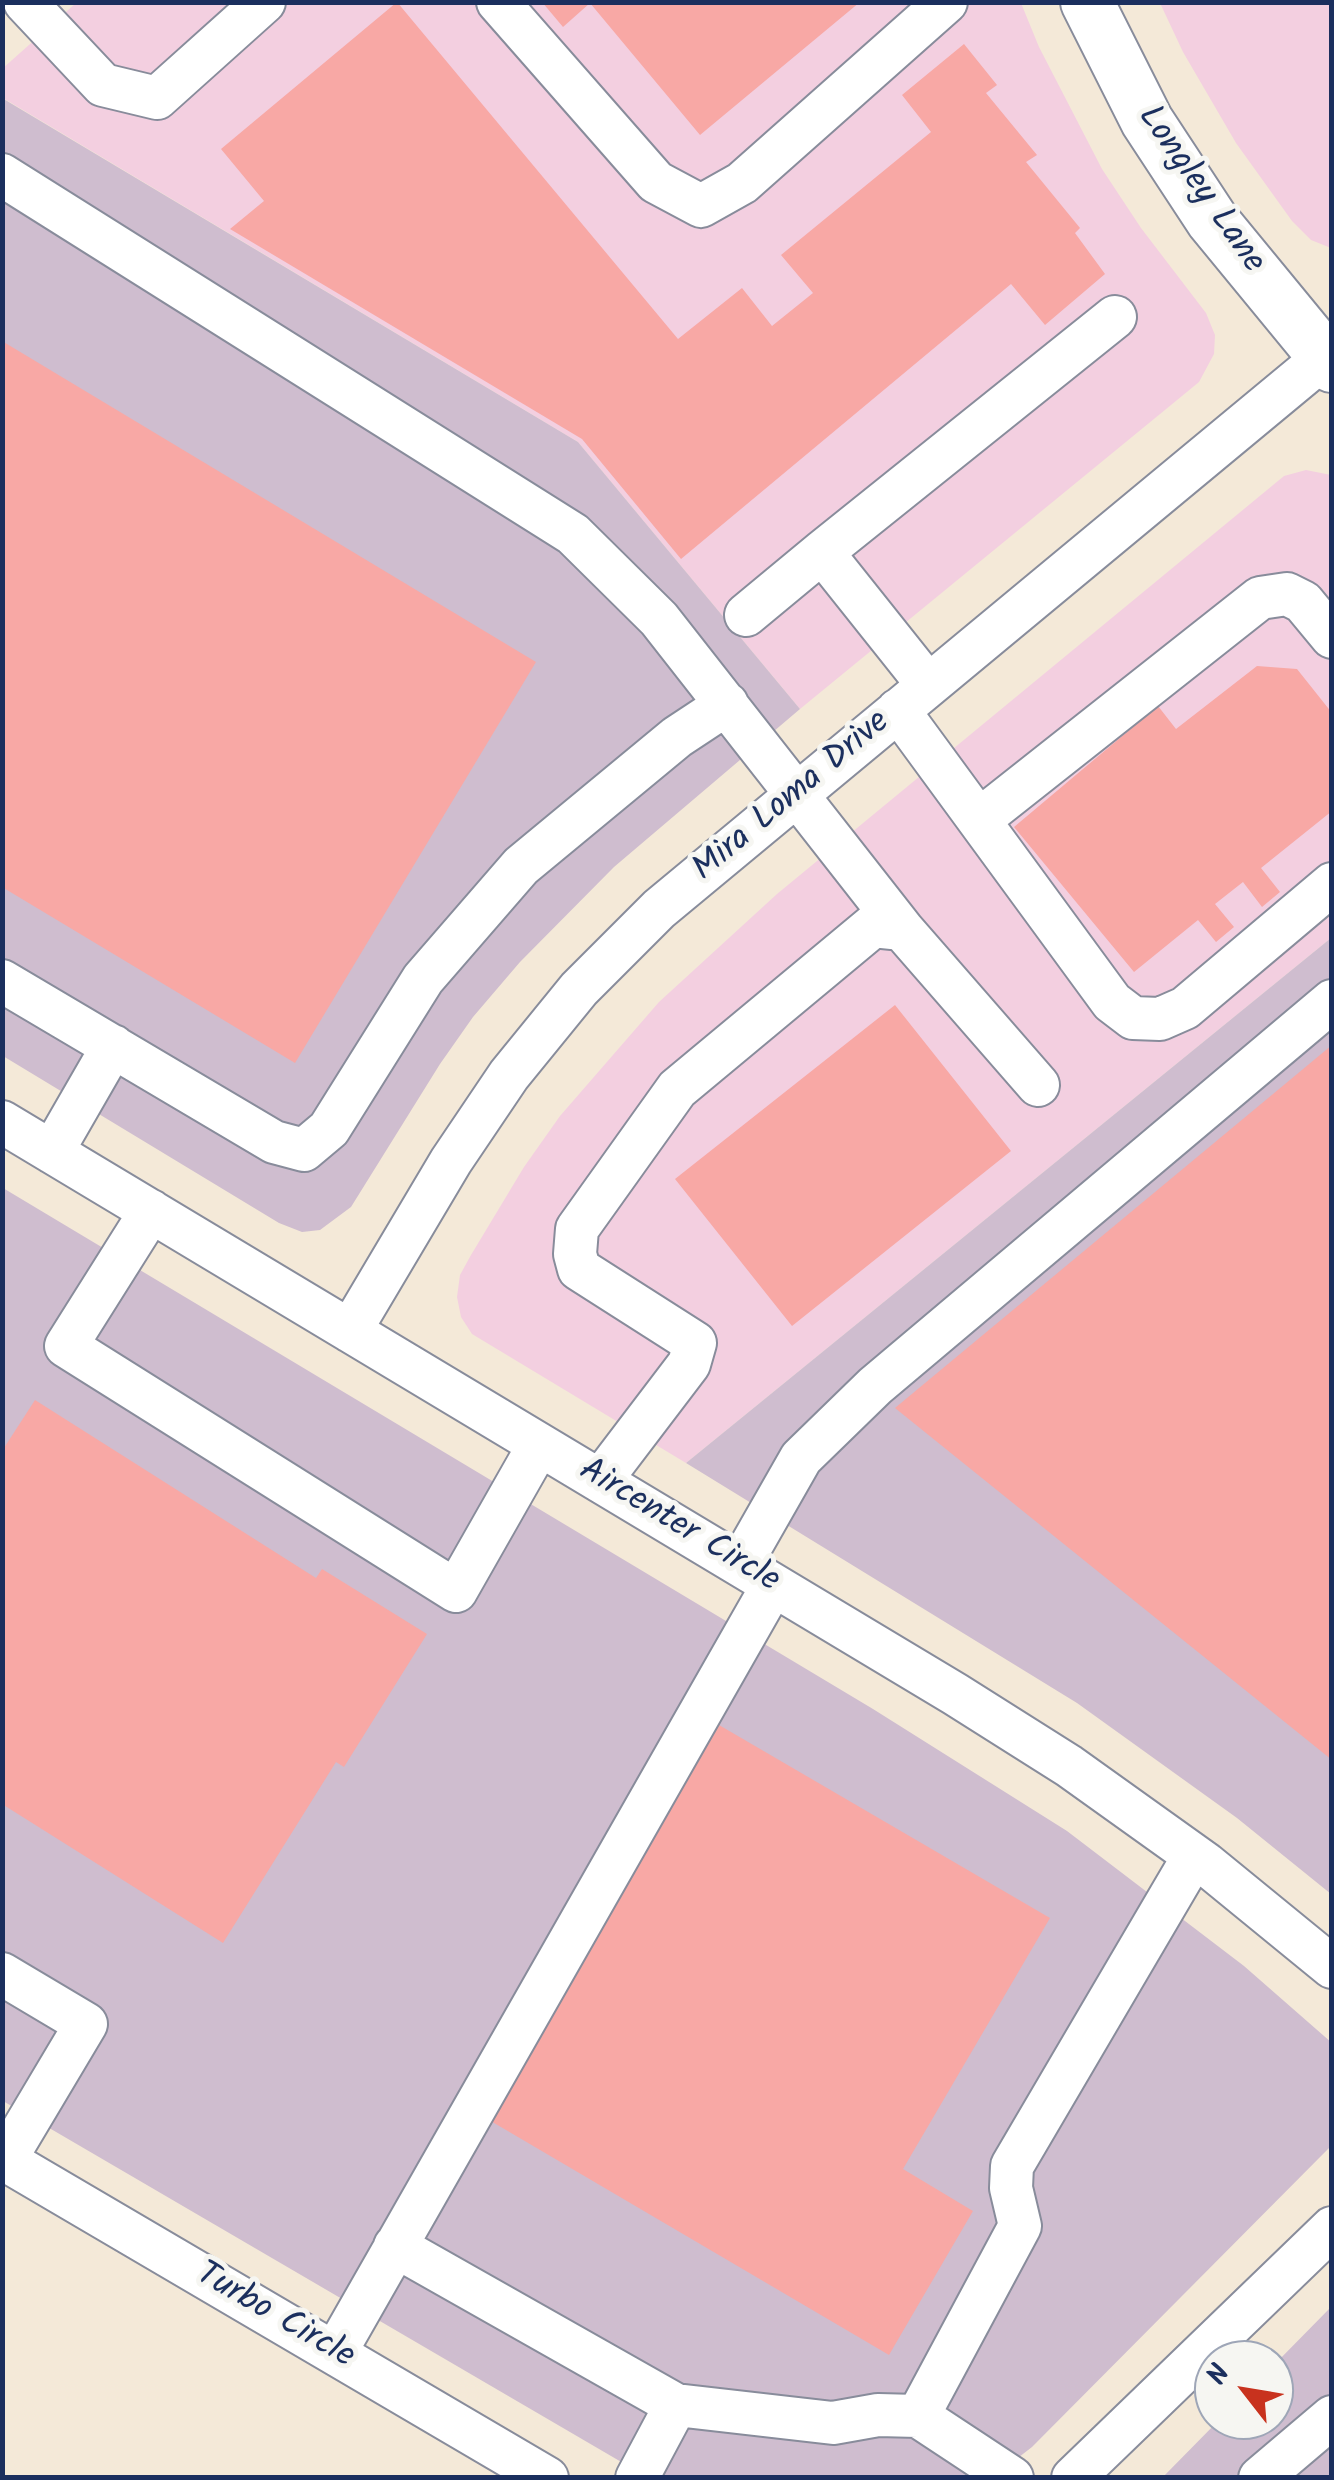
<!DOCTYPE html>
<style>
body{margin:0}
#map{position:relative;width:1334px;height:2480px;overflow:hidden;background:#f4e9d8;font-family:Kalam,sans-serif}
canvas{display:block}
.frame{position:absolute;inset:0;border:5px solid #1b2f5e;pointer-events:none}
.north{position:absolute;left:1194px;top:2340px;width:100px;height:100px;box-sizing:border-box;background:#f6f6f2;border:2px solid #9ea6b7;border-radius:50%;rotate:301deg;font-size:28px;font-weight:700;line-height:40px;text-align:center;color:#1b2f5e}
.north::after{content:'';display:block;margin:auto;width:35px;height:45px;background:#c8321e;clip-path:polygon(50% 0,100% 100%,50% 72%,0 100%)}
</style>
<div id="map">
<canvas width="1334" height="2480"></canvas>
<div class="frame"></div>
<div class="north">N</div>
</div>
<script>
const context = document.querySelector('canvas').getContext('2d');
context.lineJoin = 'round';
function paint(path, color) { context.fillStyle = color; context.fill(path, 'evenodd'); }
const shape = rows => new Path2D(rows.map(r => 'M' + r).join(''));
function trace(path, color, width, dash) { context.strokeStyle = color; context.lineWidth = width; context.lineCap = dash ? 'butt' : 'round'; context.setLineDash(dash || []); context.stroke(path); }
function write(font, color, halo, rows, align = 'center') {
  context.font = font + ' Kalam,sans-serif'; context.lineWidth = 10; context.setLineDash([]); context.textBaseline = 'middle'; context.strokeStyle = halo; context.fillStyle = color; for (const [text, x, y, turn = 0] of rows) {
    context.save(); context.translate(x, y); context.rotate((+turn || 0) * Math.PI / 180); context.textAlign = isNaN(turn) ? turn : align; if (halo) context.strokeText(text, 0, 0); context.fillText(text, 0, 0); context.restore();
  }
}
const built = shape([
 [76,3,1021,3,1039,47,1102,169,1141,228,1206,313,1215,335,1214,354,1199,382,1182,396,800,709,578,442,3,98,2,69],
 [1160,3,1331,3,1331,248,1311,240,1292,221,1236,143,1183,52],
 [1306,470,1331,475,1331,938,686,1463,472,1334,461,1317,457,1297,460,1275,471,1255,524,1167,560,1116,659,1002,777,894,1284,476]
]);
const industrial = shape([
 [2,98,578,442,800,709,614,867,520,962,473,1017,440,1064,351,1207,320,1230,302,1232,279,1223,3,1056],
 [1331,938,1331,1894,1237,1818,1077,1703,686,1463],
 [3,1188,873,1709,1067,1831,1244,1966,1332,2043,1331,2146,1032,2447,992,2478,647,2477,3,2101],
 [1331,2307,1331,2477,1162,2478,1219,2420,1274,2420,1274,2365]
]);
const building = shape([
 [397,2,678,339,742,288,772,326,813,293,781,255,931,132,902,95,964,44,997,85,986,93,1037,155,1026,162,1080,228,1075,233,1105,274,1045,325,1011,284,681,559,582,439,230,229,264,201,221,149],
 [542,2,860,2,700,135,590,3,563,27],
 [2,341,536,662,295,1063,2,887],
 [1257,666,1297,669,1332,713,1332,811,1261,868,1280,892,1262,907,1243,882,1215,904,1234,927,1216,942,1198,920,1134,972,1014,827,1158,706,1176,729],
 [895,1005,1011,1151,792,1326,675,1179],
 [1332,1045,1332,1760,895,1408],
 [35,1400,316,1578,322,1569,427,1634,344,1767,336,1762,223,1943,2,1804,2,1451],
 [719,1725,1050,1918,903,2169,973,2211,889,2355,489,2120]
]);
const minor = shape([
 [25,2,103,85,157,98,264,2],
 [498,2,656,182,701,206,742,183,946,2],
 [2,175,573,534,659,619,902,929],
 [822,552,1115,317],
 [746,615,822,552,928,685],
 [898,710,1112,1002,1133,1018,1160,1019,1185,1008,1332,884],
 [979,820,1260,598,1287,594,1303,602,1332,637],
 [2,981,274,1142,304,1150,329,1129,423,979,521,866,677,737,727,704],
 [2,1122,955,1694,1069,1766,1206,1864,1332,1967],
 [52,1152,113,1046],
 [151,1211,66,1346,456,1591,539,1445],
 [350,1331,451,1161,509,1075,579,989,659,909,1332,351],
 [600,1481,689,1364,695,1343,579,1269,575,1254,577,1229,677,1089,873,926,902,929,1038,1085],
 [740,1565,801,1458,875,1386,1332,1001],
 [2,1974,86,2024,5,2160],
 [2,2158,547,2478],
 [395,2246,676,2405,833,2423,878,2415,918,2416,1020,2226,1011,2188,1012,2166,1194,1856],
 [335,2353,773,1585],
 [918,2416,1012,2478],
 [637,2478,676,2405],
 [1073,2478,1332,2228],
 [1260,2478,1332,2417]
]);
const major = shape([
 [1087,2,1147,121,1212,220,1332,366]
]);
const streetNames = [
 ["Longley Lane",1199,191,55],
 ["Mira Loma Drive",793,798,-40],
 ["Aircenter Circle",678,1528,31],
 ["Turbo Circle",274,2318,30]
];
paint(built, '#f3cfe0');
paint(industrial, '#cfbdcf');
paint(building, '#f8a8a5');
trace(minor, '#888c9b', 46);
trace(major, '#888c9b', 56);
trace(minor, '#fff', 42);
trace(major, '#fff', 52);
write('35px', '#1b2f5e', '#f6f6f2', streetNames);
</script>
